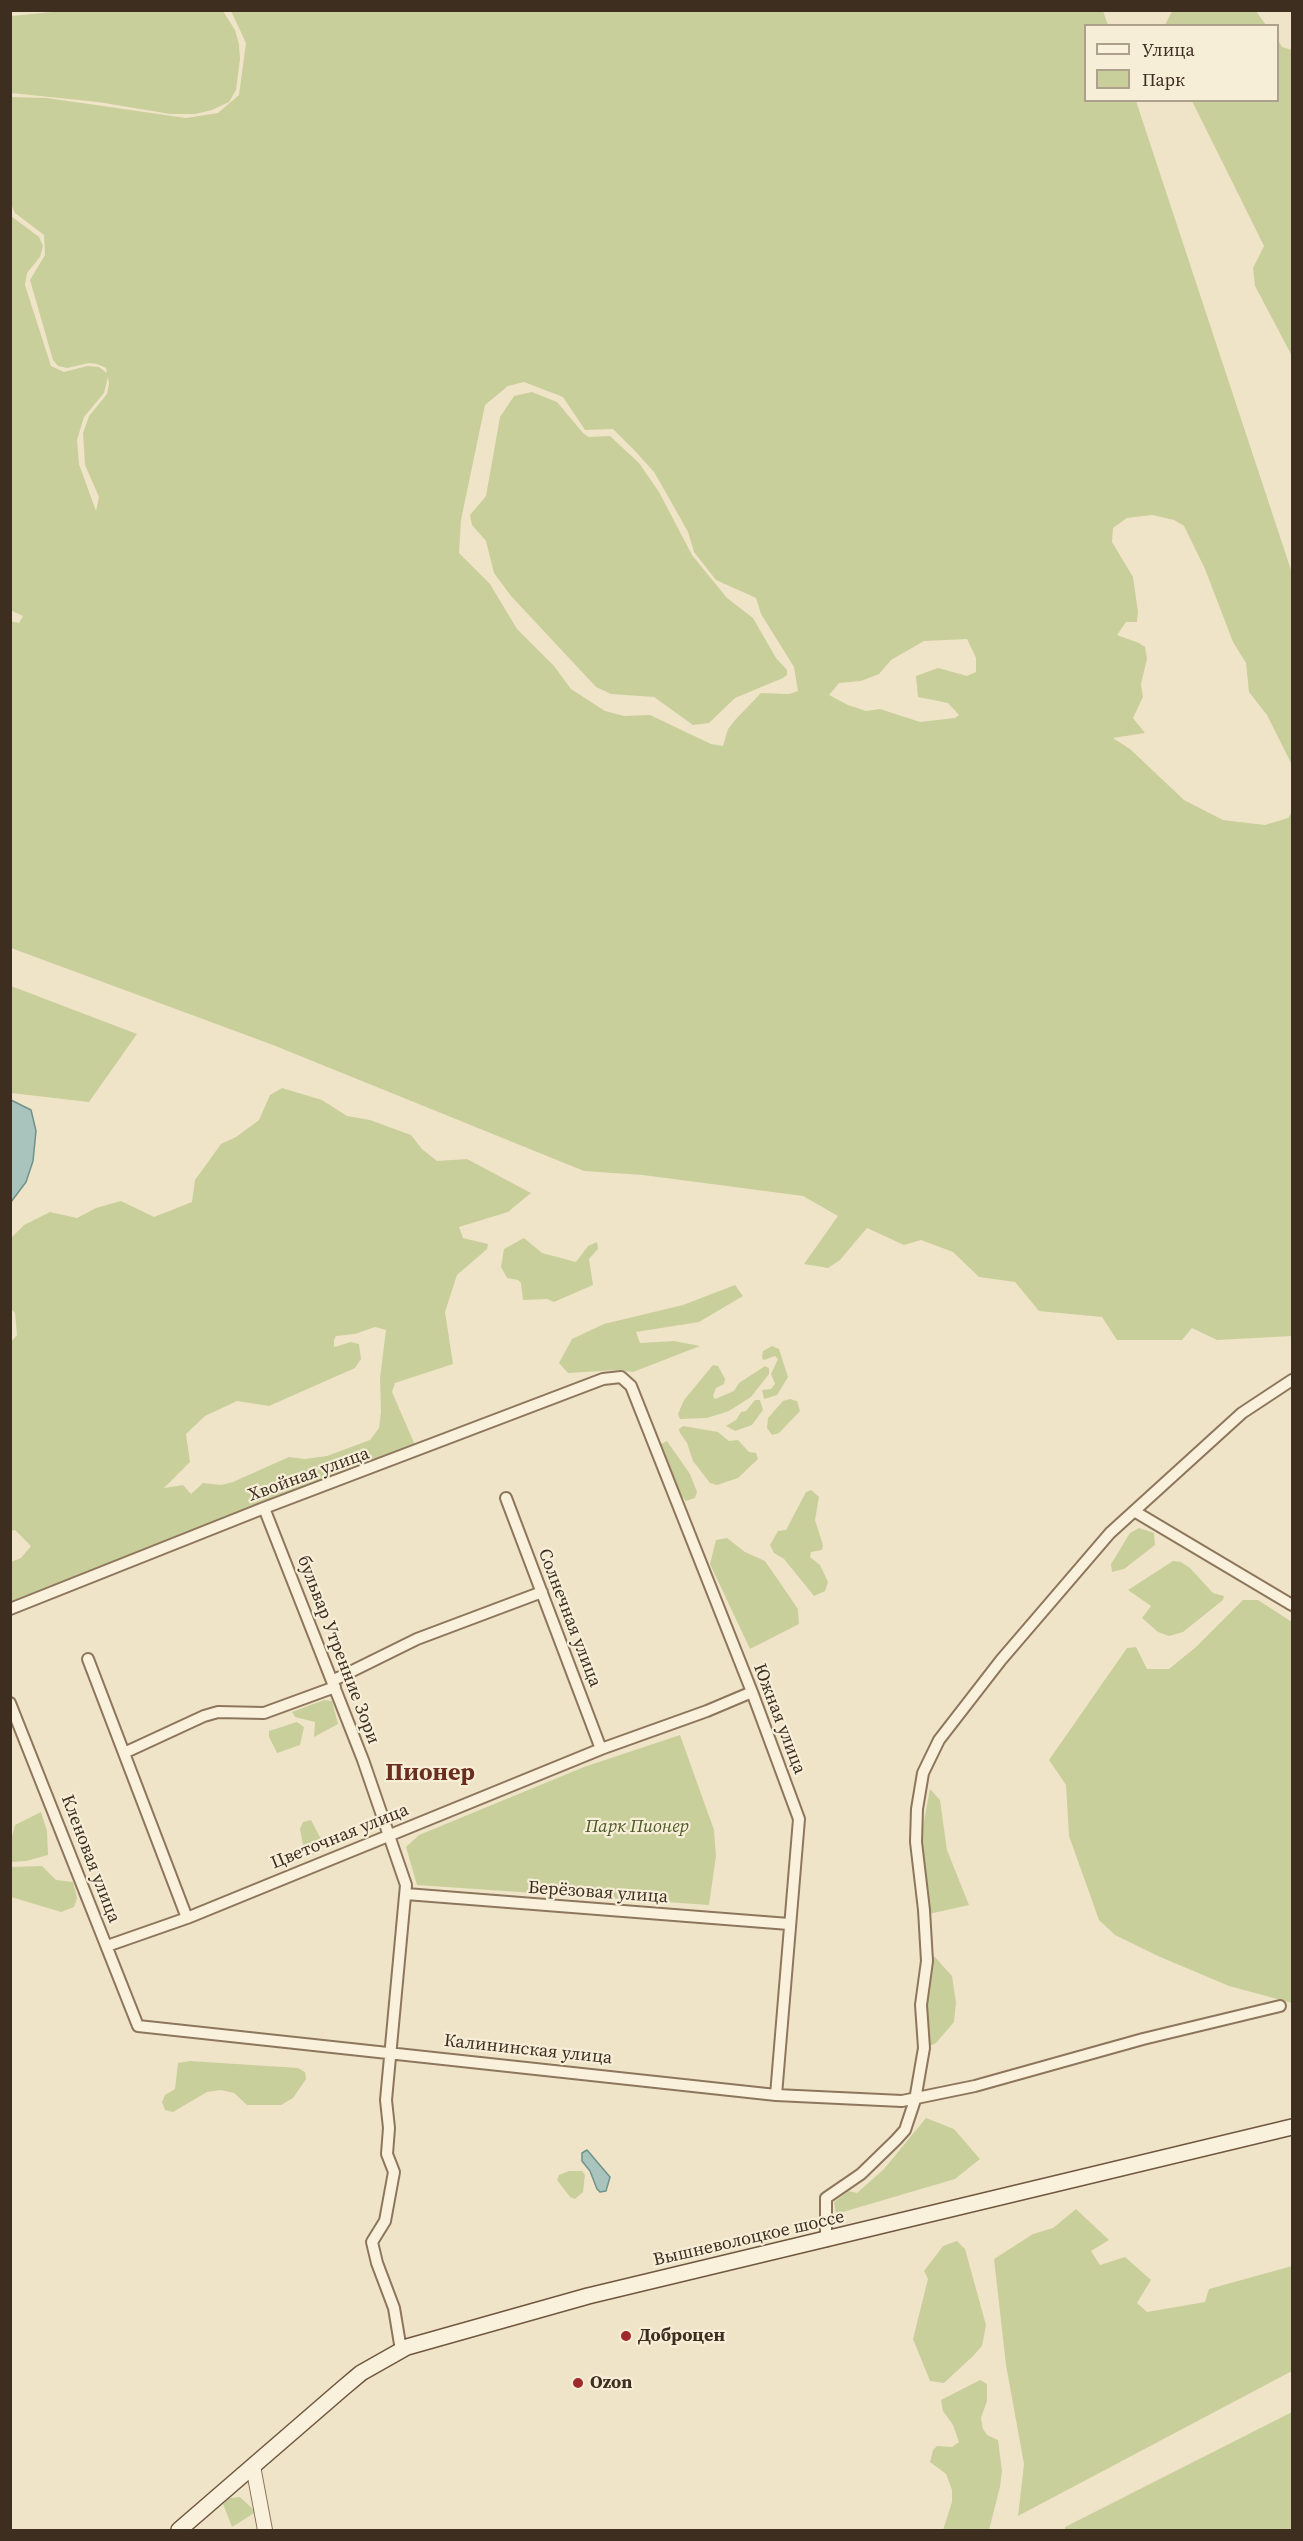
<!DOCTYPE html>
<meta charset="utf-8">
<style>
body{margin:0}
#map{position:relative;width:1303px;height:2541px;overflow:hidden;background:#f0e4c8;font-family:"Source Serif 4",serif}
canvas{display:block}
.frame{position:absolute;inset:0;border:12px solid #3d2e20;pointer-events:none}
.legend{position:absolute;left:1084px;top:24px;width:195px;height:78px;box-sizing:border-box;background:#f7eed8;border:2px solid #ada18e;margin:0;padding:8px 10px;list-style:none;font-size:18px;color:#3d2e20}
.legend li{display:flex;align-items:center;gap:12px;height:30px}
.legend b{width:30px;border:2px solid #ada18e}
</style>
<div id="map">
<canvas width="1303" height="2541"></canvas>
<div class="frame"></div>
<ul class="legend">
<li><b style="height:8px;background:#faf1dc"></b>Улица</li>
<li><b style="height:16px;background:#c9cf9b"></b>Парк</li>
</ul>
</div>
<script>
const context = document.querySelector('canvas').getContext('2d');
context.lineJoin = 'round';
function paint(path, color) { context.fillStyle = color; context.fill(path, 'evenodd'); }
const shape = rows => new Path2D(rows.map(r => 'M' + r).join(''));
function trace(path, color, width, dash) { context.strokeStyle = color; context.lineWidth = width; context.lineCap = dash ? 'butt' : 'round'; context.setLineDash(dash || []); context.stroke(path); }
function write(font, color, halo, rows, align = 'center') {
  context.font = font + ' "Source Serif 4",serif'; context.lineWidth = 4.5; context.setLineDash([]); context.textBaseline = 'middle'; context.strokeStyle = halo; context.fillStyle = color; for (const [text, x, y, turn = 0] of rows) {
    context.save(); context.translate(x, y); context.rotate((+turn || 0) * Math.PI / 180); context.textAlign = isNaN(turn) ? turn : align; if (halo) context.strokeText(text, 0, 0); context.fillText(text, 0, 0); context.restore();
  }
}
const green = shape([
 [63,11,223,11,235,30,239,44,240,59,236,90,229,102,212,110,195,114,170,114,98,102,11,93,11,16],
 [231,11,1103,11,1108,25,1086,26,1086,100,1136,101,1292,573,1292,765,1267,715,1249,692,1246,663,1233,642,1205,569,1184,526,1174,520,1152,515,1127,518,1113,528,1112,542,1133,577,1138,612,1137,622,1126,622,1117,635,1139,643,1145,647,1147,659,1141,684,1143,697,1133,718,1145,733,1113,738,1130,749,1184,800,1223,820,1265,825,1288,818,1292,812,1292,1336,1217,1340,1192,1328,1182,1340,1117,1340,1102,1317,1039,1311,1015,1282,979,1277,953,1252,921,1240,904,1245,867,1228,840,1260,828,1268,804,1264,838,1216,803,1196,643,1175,584,1171,273,1045,11,948,10,621,19,623,23,616,10,610,11,216,39,237,43,246,40,257,27,273,25,285,51,366,64,372,87,366,99,367,107,373,106,368,97,364,89,363,67,368,58,366,53,360,30,280,45,255,44,235,15,213,11,204,11,97,47,98,186,118,218,113,239,95,246,43],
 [108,377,109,384,107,394,89,416,83,433,85,465,99,497,96,511,79,464,77,440,84,417,104,393],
 [524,382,563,397,585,430,613,429,636,452,654,472,669,498,688,532,694,552,716,580,756,598,761,614,794,667,798,691,789,694,761,693,736,719,728,729,723,746,711,744,650,715,624,716,605,711,571,689,554,666,517,629,490,584,459,553,461,520,485,405,508,386],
 [967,639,976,658,976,672,967,676,938,668,916,676,918,697,948,703,959,715,955,718,920,722,880,709,866,711,848,705,829,695,839,683,861,681,879,674,891,660,924,641],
 [1256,11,1266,25,1165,25,1172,11],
 [1278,40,1282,47,1292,50,1292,356,1255,286,1253,268,1264,246,1192,101,1278,100],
 [532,392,557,402,584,434,589,437,610,436,639,463,659,492,692,555,727,598,753,618,776,658,787,670,787,675,783,678,735,698,709,723,693,725,654,697,611,694,596,687,511,596,494,573,486,541,472,525,470,515,486,496,500,417,514,396],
 [11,986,137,1034,89,1102,11,1093],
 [282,1088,322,1100,347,1116,370,1120,411,1135,422,1149,437,1161,467,1159,531,1193,508,1212,459,1227,463,1238,488,1244,487,1249,457,1275,445,1312,453,1364,395,1383,392,1392,415,1445,11,1601,11,1562,21,1558,31,1546,15,1530,11,1531,10,1343,17,1335,15,1313,11,1309,10,1239,24,1225,50,1212,77,1218,96,1208,121,1201,154,1217,192,1202,195,1180,221,1144,236,1137,259,1120,270,1095],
 [375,1327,386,1330,380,1378,381,1412,379,1428,370,1440,327,1456,305,1459,289,1457,233,1482,221,1485,203,1483,191,1494,183,1485,164,1488,190,1462,186,1434,205,1416,237,1401,269,1406,355,1368,361,1359,359,1344,351,1342,334,1347,334,1340,336,1336,355,1334],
 [524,1238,542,1253,576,1262,588,1246,597,1242,598,1249,589,1259,593,1285,554,1302,547,1299,523,1300,521,1283,518,1280,507,1278,501,1267,504,1249],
 [735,1285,743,1296,699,1322,636,1332,640,1343,674,1341,700,1346,633,1372,617,1370,568,1373,559,1363,572,1339,604,1324,683,1305],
 [772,1346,779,1349,788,1377,777,1395,764,1399,762,1390,771,1389,775,1384,771,1374,778,1359,775,1356,764,1360,762,1358,763,1351],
 [713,1365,718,1366,725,1379,724,1384,716,1388,713,1396,715,1399,734,1391,739,1383,765,1366,769,1368,769,1374,751,1397,729,1411,707,1418,680,1419,678,1414,684,1400],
 [790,1399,797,1401,800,1411,779,1433,772,1435,767,1428,768,1418,783,1401],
 [755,1400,760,1400,763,1410,752,1425,735,1431,726,1426,736,1420,741,1412,746,1411],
 [683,1426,718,1432,729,1441,738,1440,749,1452,756,1453,758,1459,738,1478,717,1485,710,1483,693,1461,687,1443,680,1433,679,1429],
 [667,1441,690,1474,697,1492,695,1498,686,1501,678,1492,657,1446],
 [811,1490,819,1497,815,1520,823,1545,822,1550,811,1552,810,1557,820,1565,828,1582,825,1591,814,1596,784,1559,774,1553,770,1545,778,1531,786,1530,806,1492],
 [1139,1528,1154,1533,1155,1545,1124,1569,1112,1572,1111,1564,1130,1533],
 [727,1538,745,1552,765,1561,798,1609,799,1624,750,1649,710,1564,716,1540],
 [1173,1561,1181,1562,1190,1568,1213,1593,1224,1596,1223,1600,1183,1632,1169,1636,1158,1632,1142,1618,1151,1606,1128,1590],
 [1243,1600,1258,1600,1292,1622,1292,2003,1229,1986,1158,1956,1115,1935,1099,1920,1069,1836,1066,1785,1049,1760,1127,1648,1136,1647,1147,1669,1169,1669,1196,1647],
 [324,1700,332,1701,338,1724,314,1737,315,1722,295,1717,292,1712],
 [297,1722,304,1727,300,1745,277,1753,269,1737,269,1731],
 [680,1735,714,1830,716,1856,709,1905,417,1885,406,1847,419,1835,584,1767],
 [930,1789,940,1800,947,1850,969,1905,929,1914,919,1847],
 [41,1812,47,1831,48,1855,26,1861,11,1862,11,1841,15,1825],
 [311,1820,321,1839,319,1851,310,1856,304,1850,300,1829,303,1822],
 [42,1866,56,1880,73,1882,77,1898,74,1907,61,1912,11,1897,11,1867],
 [934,1956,952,1976,956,2003,954,2022,936,2043,926,2048,923,2005],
 [190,2061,298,2068,305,2072,306,2079,293,2098,281,2105,247,2105,234,2093,221,2090,207,2092,173,2112,165,2110,162,2102,165,2095,175,2089,178,2063],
 [926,2118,954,2129,980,2159,955,2179,836,2214,834,2202,849,2191,857,2193,884,2169],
 [569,2171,582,2171,585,2175,583,2192,575,2199,570,2197,557,2180,559,2175],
 [1076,2209,1109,2240,1091,2251,1100,2265,1125,2257,1151,2280,1137,2303,1147,2312,1205,2302,1209,2289,1292,2266,1292,2371,1018,2516,1024,2464,1006,2365,994,2259,1033,2234,1053,2228],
 [957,2241,965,2249,986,2325,982,2346,972,2357,944,2383,930,2381,913,2339,928,2279,924,2271,943,2246],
 [980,2380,987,2384,987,2401,981,2418,983,2429,987,2435,998,2440,1002,2471,1000,2487,989,2530,943,2530,952,2502,952,2490,946,2474,930,2462,933,2450,937,2446,952,2447,959,2442,953,2425,943,2411,941,2400],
 [1292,2412,1292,2530,1065,2530,1065,2527],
 [240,2497,256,2512,232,2527,223,2504,230,2498]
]);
const water = shape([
 [11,1100,31,1110,36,1131,33,1161,26,1182,11,1202,11,1100],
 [587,2150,610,2177,606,2191,600,2192,597,2189,590,2171,582,2161,582,2153,587,2150]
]);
const minor = shape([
 [506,1498,601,1749],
 [264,1508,363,1760,406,1885,386,2100,389,2128,387,2154,394,2172,385,2221,372,2242,377,2263,394,2308,401,2350],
 [1134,1511,1292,1605],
 [10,1609,264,1508,603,1379,621,1377,631,1386,752,1692,799,1819,776,2095],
 [88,1659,187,1918],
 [332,1681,417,1639,542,1592],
 [10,1703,138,2026,776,2095,902,2101,975,2086,1143,2039,1280,2006],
 [124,1753,204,1716,218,1712,264,1713,335,1687],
 [406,1894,789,1924],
 [107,1946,187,1918,601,1749,707,1711,752,1692],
 [826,2241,826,2198,861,2174,896,2140,905,2130,915,2100,924,2048,921,2005,927,1961,924,1910,916,1842,917,1809,923,1773,939,1740,1001,1660,1110,1533,1242,1413,1292,1380]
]);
const tertiary = shape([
 [253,2466,265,2530]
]);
const secondary = shape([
 [179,2530,342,2389,361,2373,407,2347,588,2296,1292,2127]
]);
const markers = [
 [626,2336,6,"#9e2a2b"],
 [578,2383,6,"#9e2a2b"]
];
const streetNames = [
 ["Хвойная улица",309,1475,-20],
 ["Солнечная улица",569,1618,69],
 ["бульвар Утренние Зори",338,1650,69],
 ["Южная улица",779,1719,69],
 ["Цветочная улица",340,1837,-22],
 ["Кленовая улица",90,1859,69],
 ["Берёзовая улица",598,1893,4],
 ["Калининская улица",528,2050,6],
 ["Вышневолоцкое шоссе",749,2239,-13]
];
const parkNames = [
 ["Парк Пионер",637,1827]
];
const poiNames = [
 ["Доброцен",638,2336],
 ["Ozon",590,2383]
];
const districtNames = [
 ["Пионер",430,1774]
];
paint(green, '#c9cf9b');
paint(water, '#a9c4bc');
trace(water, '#6f938a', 1.5);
trace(minor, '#8d765c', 14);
trace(tertiary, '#8d765c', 16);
trace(secondary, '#6f573f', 18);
trace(minor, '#faf1dc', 10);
trace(tertiary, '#faf1dc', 14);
trace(secondary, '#faf1dc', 15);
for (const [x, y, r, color] of markers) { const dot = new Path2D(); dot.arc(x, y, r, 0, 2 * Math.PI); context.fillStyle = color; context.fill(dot); trace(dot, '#f7eed8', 2); }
write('18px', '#3d2e20', '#f7eed8', streetNames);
write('italic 18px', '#4d5a26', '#f7eed8', parkNames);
write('bold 18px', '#3d2e20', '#f7eed8', poiNames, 'left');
write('bold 24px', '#6b2e1e', '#f7eed8', districtNames);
</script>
